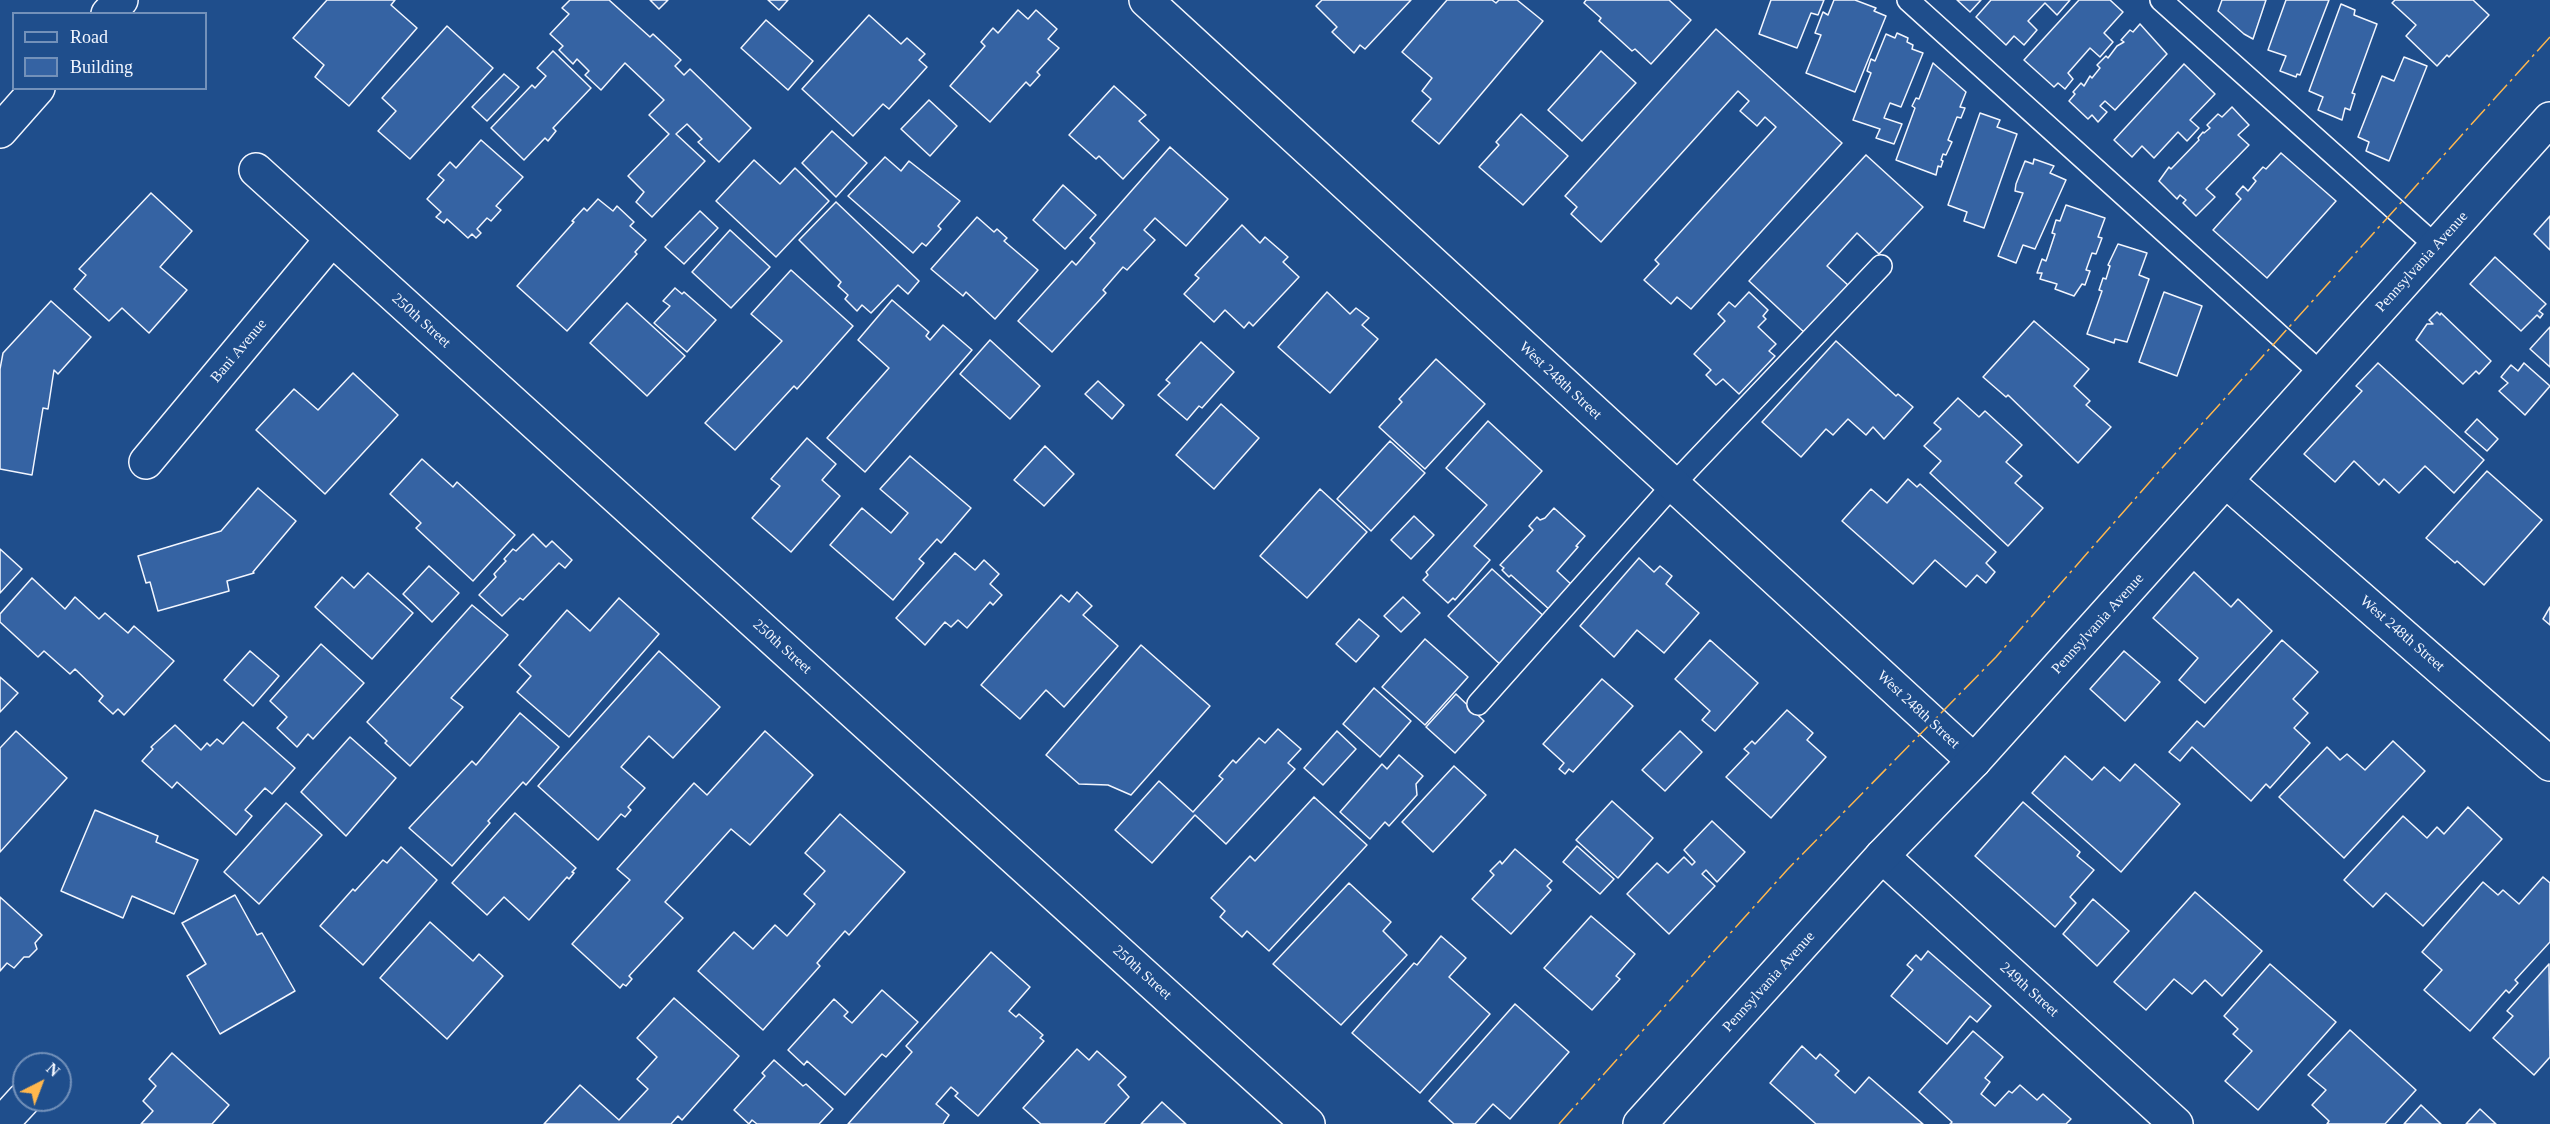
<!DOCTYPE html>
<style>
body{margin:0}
#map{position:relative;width:2550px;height:1124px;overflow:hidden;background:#1f4e8c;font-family:Georgia,serif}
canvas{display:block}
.legend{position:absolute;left:12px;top:12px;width:195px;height:78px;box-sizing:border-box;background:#1f4e8c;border:2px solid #7391ba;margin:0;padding:8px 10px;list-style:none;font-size:18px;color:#f2f6ff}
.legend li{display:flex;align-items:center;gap:12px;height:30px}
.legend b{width:30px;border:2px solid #7391ba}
.north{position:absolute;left:12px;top:1052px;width:60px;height:60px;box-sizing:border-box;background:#1f4e8c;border:2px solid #7391ba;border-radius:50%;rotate:42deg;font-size:16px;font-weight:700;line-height:24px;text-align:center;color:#f2f6ff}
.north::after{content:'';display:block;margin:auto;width:21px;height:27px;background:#ffb74d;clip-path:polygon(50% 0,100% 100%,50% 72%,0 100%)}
</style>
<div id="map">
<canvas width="2550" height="1124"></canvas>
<ul class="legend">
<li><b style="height:8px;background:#1f4e8c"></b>Road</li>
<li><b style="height:16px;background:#3563a3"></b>Building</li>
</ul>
<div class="north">N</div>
</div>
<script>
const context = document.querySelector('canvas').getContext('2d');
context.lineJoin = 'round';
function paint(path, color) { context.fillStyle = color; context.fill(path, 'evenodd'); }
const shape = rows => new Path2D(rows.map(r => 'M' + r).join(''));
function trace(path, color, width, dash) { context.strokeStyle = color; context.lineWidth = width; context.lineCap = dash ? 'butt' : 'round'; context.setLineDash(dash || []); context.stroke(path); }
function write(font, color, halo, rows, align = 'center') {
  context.font = font + ' Georgia,serif'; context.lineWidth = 4.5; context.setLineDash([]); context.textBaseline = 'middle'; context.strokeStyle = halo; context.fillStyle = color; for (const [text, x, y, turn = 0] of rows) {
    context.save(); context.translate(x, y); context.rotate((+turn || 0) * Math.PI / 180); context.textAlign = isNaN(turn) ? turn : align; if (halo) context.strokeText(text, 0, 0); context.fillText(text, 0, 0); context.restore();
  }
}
const building = shape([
 [327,0,395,0,391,5,417,28,349,106,315,77,324,65,293,38,327,0],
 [570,0,609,0,650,37,653,34,681,60,675,66,684,75,690,69,751,128,719,162,698,142,702,139,687,124,676,134,705,161,652,217,636,202,644,192,628,176,669,134,649,115,664,100,625,63,601,90,585,75,589,71,577,59,573,64,559,50,563,46,550,34,569,14,562,8,570,0],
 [650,0,668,0,659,9,650,0],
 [768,0,788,0,779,10,768,0],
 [1322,0,1411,0,1365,49,1360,45,1354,53,1332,32,1337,27,1316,6,1322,0],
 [1447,0,1492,0,1496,3,1499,0,1517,0,1543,21,1439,144,1412,121,1431,99,1422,91,1432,78,1402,52,1447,0],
 [1586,0,1669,0,1691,20,1651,64,1635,49,1632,51,1599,21,1601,18,1584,3,1586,0],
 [1771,0,1824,0,1818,15,1811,13,1797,48,1759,34,1771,0],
 [1834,0,1855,0,1876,8,1874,11,1886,16,1855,92,1806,73,1821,35,1815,33,1823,12,1828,15,1834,0],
 [1957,0,1981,0,1970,12,1957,0],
 [1991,0,2070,0,2057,15,2045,3,2028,21,2037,30,2024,45,2014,36,2006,45,1976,17,1991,0],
 [2079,0,2110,0,2123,12,2104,33,2113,42,2100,57,2090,48,2068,73,2073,79,2065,89,2058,83,2054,87,2024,60,2079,0],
 [2222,0,2266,0,2253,39,2244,34,2218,11,2222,0],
 [2286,0,2329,0,2300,75,2297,74,2296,77,2280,71,2286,56,2268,50,2286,0],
 [2395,0,2473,0,2489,15,2449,57,2447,55,2437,66,2406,36,2416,25,2392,3,2395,0],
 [2341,4,2355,10,2354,15,2377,24,2352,93,2355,94,2350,110,2345,108,2342,120,2318,110,2323,97,2309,91,2341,4],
 [1018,10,1028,19,1036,10,1057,29,1048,39,1059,48,1037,72,1040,75,1030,86,1026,82,990,122,950,86,985,46,981,42,993,28,998,33,1018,10],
 [869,15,901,44,907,38,925,54,919,60,927,67,889,109,883,104,853,136,802,89,869,15],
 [766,20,813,61,788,90,741,48,766,20],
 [2140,24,2167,54,2115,110,2105,101,2100,106,2107,112,2098,122,2092,115,2088,119,2069,101,2075,94,2073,92,2081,83,2084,86,2090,76,2092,78,2100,68,2097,65,2106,56,2108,58,2117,46,2124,42,2121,40,2130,30,2133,32,2140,24],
 [447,26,493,68,410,159,378,131,396,111,382,98,447,26],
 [1716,29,1842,143,1691,309,1677,297,1671,304,1644,280,1659,264,1655,260,1776,127,1765,117,1757,126,1740,111,1749,101,1738,91,1601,242,1571,214,1577,207,1565,196,1716,29],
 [1897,33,1908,38,1907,42,1913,45,1912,49,1923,53,1901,107,1890,103,1884,118,1902,124,1894,144,1876,138,1880,129,1853,120,1871,73,1867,71,1871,59,1875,61,1886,34,1895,38,1897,33],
 [553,51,591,88,553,128,556,131,548,141,545,138,524,160,491,128,532,85,535,88,546,76,537,68,553,51],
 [1601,51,1636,83,1582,141,1548,110,1601,51],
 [2404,57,2427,66,2389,161,2366,151,2369,142,2358,137,2382,76,2394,81,2404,57],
 [1933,63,1966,92,1960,107,1965,108,1961,118,1957,117,1948,140,1952,142,1946,155,1943,154,1941,160,1943,161,1941,167,1938,166,1936,175,1896,160,1915,108,1912,106,1916,98,1919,99,1933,63],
 [2184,64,2215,94,2190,120,2199,128,2187,141,2178,132,2154,158,2142,146,2132,157,2114,140,2184,64],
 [504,74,519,87,487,121,472,107,504,74],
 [1114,86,1146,115,1139,121,1159,140,1123,179,1099,156,1096,159,1069,135,1114,86],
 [929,100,957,126,930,156,901,129,929,100],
 [2232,107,2249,125,2238,135,2249,145,2206,189,2215,197,2196,216,2183,203,2186,200,2180,195,2177,199,2159,181,2169,167,2171,169,2199,140,2198,138,2203,132,2204,133,2210,128,2207,125,2218,114,2222,117,2232,107],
 [1980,113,2000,120,1997,127,2017,134,1984,228,1964,221,1967,212,1948,205,1980,113],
 [1521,114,1568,156,1523,205,1479,167,1499,145,1496,142,1521,114],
 [832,131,867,163,836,197,802,163,832,131],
 [481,140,523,177,496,206,501,210,491,221,487,218,477,229,481,233,476,238,472,234,468,238,447,219,444,223,436,217,441,212,427,199,444,180,438,175,450,162,456,168,481,140],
 [1170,147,1228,199,1186,246,1155,218,1144,230,1155,240,1127,270,1123,267,1103,290,1106,293,1052,352,1018,321,1072,261,1076,265,1095,243,1090,238,1170,147],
 [2281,153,2336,201,2267,278,2213,230,2241,199,2236,194,2243,186,2248,191,2256,181,2253,178,2263,167,2266,169,2281,153],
 [1866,155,1923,207,1879,254,1857,233,1827,266,1849,286,1806,334,1749,281,1866,155],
 [885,157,901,171,909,161,960,201,938,226,941,229,926,246,922,243,913,253,848,196,885,157],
 [2034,159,2054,166,2050,173,2066,180,2035,249,2023,245,2016,263,1998,256,2023,193,2015,191,2016,184,2025,161,2033,164,2034,159],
 [754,160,780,184,795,168,829,201,776,257,716,201,754,160],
 [1063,185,1096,215,1065,249,1033,220,1063,185],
 [151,193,192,231,160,267,187,290,149,333,122,308,109,321,74,289,86,275,79,269,151,193],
 [598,199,613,211,617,206,634,222,630,226,646,240,635,252,637,254,567,331,517,286,574,222,572,221,584,208,587,211,598,199],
 [836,202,919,281,908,294,898,285,871,313,862,305,857,311,845,299,848,295,838,286,841,282,799,240,836,202],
 [2066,205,2105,218,2098,237,2102,238,2096,254,2092,253,2086,270,2090,271,2085,285,2082,284,2074,296,2055,289,2057,284,2040,279,2042,273,2037,273,2042,259,2046,261,2055,234,2052,233,2056,220,2060,221,2066,205],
 [700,211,718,228,684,264,665,247,700,211],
 [2550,216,2550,250,2534,234,2550,216],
 [977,217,994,232,997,229,1007,238,1004,241,1038,270,995,319,966,292,963,296,931,269,977,217],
 [1242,225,1260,243,1265,237,1288,257,1283,262,1299,277,1253,326,1249,322,1244,328,1225,310,1214,322,1184,294,1199,278,1195,275,1242,225],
 [730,230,770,267,731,308,692,272,730,230],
 [2118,244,2147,253,2139,275,2149,279,2127,342,2115,339,2114,343,2087,334,2102,291,2099,290,2103,278,2106,279,2110,266,2108,265,2118,244],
 [2495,257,2546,304,2539,311,2543,314,2540,318,2537,315,2521,331,2470,284,2495,257],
 [791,270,853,326,797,389,794,386,735,450,705,423,782,341,751,314,791,270],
 [675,288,682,294,684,292,716,320,687,352,654,323,670,306,663,301,675,288],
 [1327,292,1350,314,1356,308,1369,318,1362,325,1378,339,1330,393,1278,347,1327,292],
 [1749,292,1768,310,1763,316,1766,319,1758,327,1776,344,1769,351,1775,356,1739,394,1723,379,1716,385,1706,375,1711,370,1694,354,1725,321,1718,314,1729,302,1735,307,1749,292],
 [2164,292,2202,306,2177,376,2139,362,2164,292],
 [892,300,929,332,926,336,930,340,943,325,972,350,865,472,827,438,889,368,858,340,892,300],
 [51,301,91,337,58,374,54,370,48,409,43,408,32,475,0,469,0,369,3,353,51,301],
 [627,303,685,356,647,396,590,343,627,303],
 [2437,312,2440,315,2441,313,2491,361,2479,374,2476,371,2463,384,2416,340,2427,324,2433,324,2429,320,2437,312],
 [2034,321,2089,369,2074,386,2090,401,2086,405,2111,427,2078,463,2008,395,2006,397,1983,377,2034,321],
 [2550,327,2550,367,2530,349,2550,327],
 [990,340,1040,386,1010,419,960,374,990,340],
 [1836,341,1896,396,1898,394,1913,407,1884,439,1873,427,1866,435,1848,419,1833,435,1826,429,1801,457,1762,422,1836,341],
 [1201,342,1234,372,1202,408,1199,406,1187,420,1158,395,1170,383,1166,380,1201,342],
 [1436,359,1485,404,1425,469,1379,427,1402,402,1399,399,1436,359],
 [2378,363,2484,460,2454,493,2425,466,2399,493,2384,479,2379,485,2354,461,2335,482,2304,454,2362,391,2356,386,2378,363],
 [2524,363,2550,386,2525,415,2499,391,2508,383,2501,377,2511,365,2518,371,2524,363],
 [353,373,398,415,325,494,256,430,294,389,318,410,353,373],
 [1098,381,1124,405,1112,419,1085,394,1098,381],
 [1958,398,1979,417,1985,411,2022,445,2006,462,2022,476,2015,483,2043,508,2008,546,1930,473,1941,461,1924,446,1941,429,1934,423,1958,398],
 [1221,404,1259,438,1214,489,1176,455,1221,404],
 [2477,419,2498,439,2487,451,2465,432,2477,419],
 [1488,421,1542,471,1474,546,1490,560,1455,600,1453,598,1448,603,1423,580,1428,575,1426,572,1487,505,1446,468,1488,421],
 [807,438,836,464,822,480,840,496,791,552,752,518,780,486,771,479,807,438],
 [1390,441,1425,473,1371,531,1337,499,1390,441],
 [1045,446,1074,474,1044,506,1014,480,1045,446],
 [910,456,971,508,941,543,937,539,919,559,924,563,893,600,830,545,862,508,891,533,908,513,880,489,910,456],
 [422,459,453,487,457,482,515,535,473,581,416,528,421,523,390,494,422,459],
 [2487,471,2542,520,2484,585,2457,561,2455,563,2426,538,2487,471],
 [1908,479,1917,487,1920,484,1996,552,1986,563,1995,572,1986,583,1977,575,1966,587,1935,560,1913,584,1842,521,1871,489,1887,503,1908,479],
 [258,488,296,521,253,572,254,573,227,581,229,591,158,611,150,582,146,583,138,556,221,531,258,488],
 [1320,489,1367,532,1307,598,1260,556,1320,489],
 [1554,508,1585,536,1576,546,1578,547,1557,571,1573,586,1550,610,1511,575,1509,577,1502,570,1504,568,1500,565,1533,530,1529,526,1537,517,1540,520,1545,518,1554,508],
 [1414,516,1434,535,1411,559,1391,540,1414,516],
 [533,534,546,547,552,541,572,560,565,568,559,563,523,600,520,598,502,616,479,595,496,577,494,574,506,561,504,559,513,549,516,551,533,534],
 [0,549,22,569,0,593,0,549],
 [955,553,975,570,984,560,999,574,990,584,1002,595,993,605,990,602,967,628,958,620,951,627,945,622,925,645,896,618,955,553],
 [1639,558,1654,572,1660,566,1672,576,1666,584,1699,613,1664,653,1637,630,1614,657,1580,626,1639,558],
 [429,566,459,593,432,622,403,594,429,566],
 [1492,569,1547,619,1503,667,1448,616,1492,569],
 [2194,572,2231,607,2238,599,2272,631,2205,703,2179,680,2198,658,2153,618,2194,572],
 [368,573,413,613,372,659,315,607,342,577,354,588,368,573],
 [32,578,65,609,75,597,99,619,105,613,128,633,134,626,174,661,124,715,118,709,113,714,99,701,103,696,75,669,70,674,44,651,38,657,0,622,0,614,32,578],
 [1077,592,1092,606,1083,615,1118,646,1064,707,1046,690,1020,719,981,685,1061,595,1069,602,1077,592],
 [1403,597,1420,613,1401,632,1384,616,1403,597],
 [619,598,659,634,569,737,517,692,531,676,519,665,567,610,590,631,619,598],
 [472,605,508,635,451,698,463,707,410,766,385,743,387,741,367,722,472,605],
 [2550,607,2550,625,2543,619,2550,607],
 [1359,619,1379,636,1356,662,1336,644,1359,619],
 [1425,639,1468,677,1425,725,1382,687,1425,639],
 [1710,640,1758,683,1715,731,1702,720,1710,711,1675,679,1710,640],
 [2282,640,2318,672,2293,699,2308,713,2294,728,2310,743,2270,788,2266,784,2251,801,2192,747,2180,761,2169,752,2197,721,2204,727,2282,640],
 [321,644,364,683,313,739,308,734,297,747,277,728,287,717,270,701,321,644],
 [1141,645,1210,706,1131,795,1108,785,1079,784,1046,755,1141,645],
 [250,651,279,676,253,706,224,680,250,651],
 [659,651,720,707,673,758,649,736,621,767,645,788,628,807,631,810,625,817,621,814,598,840,538,786,659,651],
 [2124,651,2160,682,2125,721,2090,689,2124,651],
 [0,677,18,693,0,712,0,677],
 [1602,679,1633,706,1573,772,1569,769,1565,774,1559,769,1564,763,1543,744,1602,679],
 [1374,688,1411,721,1380,757,1343,724,1374,688],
 [1456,694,1484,721,1455,753,1426,727,1456,694],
 [1787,710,1813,733,1807,740,1826,757,1771,818,1726,777,1749,753,1744,749,1752,741,1755,744,1787,710],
 [520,713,559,747,526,785,523,782,488,821,490,823,452,866,409,828,472,761,476,765,520,713],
 [243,722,295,768,272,794,265,788,245,810,252,816,236,835,177,782,172,788,142,761,153,749,151,747,175,725,201,750,207,743,210,746,217,739,223,744,243,722],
 [1278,729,1301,749,1288,763,1295,769,1226,844,1195,815,1152,863,1115,830,1159,781,1193,812,1223,779,1219,776,1233,760,1236,763,1259,738,1265,743,1278,729],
 [16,731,67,778,0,852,0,748,16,731],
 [765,731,813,775,750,845,731,829,665,902,683,918,629,976,632,979,626,986,623,984,620,988,572,944,630,880,617,869,694,783,707,795,765,731],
 [1337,731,1356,749,1323,785,1304,768,1337,731],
 [1680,731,1702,752,1665,791,1642,770,1680,731],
 [350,737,396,778,346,836,301,792,350,737],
 [2393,741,2425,771,2344,858,2279,797,2327,747,2340,760,2347,754,2365,770,2393,741],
 [1399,755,1423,776,1416,784,1417,795,1389,826,1385,822,1370,839,1340,812,1382,764,1387,769,1399,755],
 [2065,756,2092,780,2104,767,2120,781,2135,764,2180,804,2121,872,2032,793,2065,756],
 [1454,766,1486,795,1433,852,1402,822,1454,766],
 [1314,797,1367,845,1269,951,1247,931,1242,937,1220,917,1225,911,1211,898,1250,856,1255,861,1314,797],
 [1612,801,1653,838,1618,878,1576,840,1612,801],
 [2023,802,2080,852,2077,856,2094,870,2070,897,2076,903,2055,927,1975,856,2023,802],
 [286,803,322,835,259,904,224,872,286,803],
 [2468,807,2502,839,2423,926,2386,893,2373,907,2344,880,2403,816,2427,838,2437,827,2444,834,2468,807],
 [95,810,158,836,156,842,198,860,174,914,132,896,123,918,61,891,95,810],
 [515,813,576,868,572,872,574,873,569,879,567,877,529,920,504,897,487,915,452,883,515,813],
 [840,814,905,872,849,935,845,931,817,963,820,966,763,1030,698,971,734,932,753,949,775,925,787,936,815,904,804,894,825,871,805,853,840,814],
 [1712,821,1745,852,1717,882,1706,870,1702,874,1715,886,1669,934,1627,894,1657,863,1668,873,1684,857,1692,865,1695,862,1684,850,1712,821],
 [1577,846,1614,879,1600,894,1563,862,1577,846],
 [401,847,437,880,363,965,320,926,353,889,355,891,383,860,387,863,401,847],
 [1515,849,1552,881,1547,886,1551,890,1511,934,1472,899,1494,875,1490,871,1500,861,1502,864,1515,849],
 [2543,877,2550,883,2550,942,2515,980,2518,983,2509,993,2506,990,2470,1031,2424,990,2442,970,2422,952,2483,882,2498,895,2503,890,2519,904,2543,877],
 [1349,883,1391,922,1383,931,1407,955,1341,1025,1273,964,1349,883],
 [2195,892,2262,951,2222,996,2205,980,2192,994,2174,979,2146,1010,2114,982,2195,892],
 [235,895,257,935,262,933,295,991,220,1034,187,976,206,964,182,923,235,895],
 [0,897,42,935,35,943,37,949,29,957,24,957,14,968,7,963,0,971,0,897],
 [2093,899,2129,931,2097,966,2063,934,2093,899],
 [1591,916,1635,954,1616,976,1620,979,1592,1010,1544,968,1591,916],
 [430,922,473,961,479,954,503,976,447,1039,380,978,430,922],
 [1441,936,1466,958,1449,977,1490,1014,1420,1093,1352,1033,1414,963,1417,965,1441,936],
 [1928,951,1991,1006,1977,1022,1970,1016,1947,1044,1891,996,1913,970,1907,965,1916,955,1921,960,1928,951],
 [991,952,1030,987,1009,1011,1016,1017,1019,1014,1043,1035,1040,1038,1044,1041,978,1116,955,1096,958,1093,951,1087,936,1104,949,1115,943,1124,848,1124,912,1052,906,1046,991,952],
 [2270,964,2336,1022,2258,1110,2225,1081,2252,1051,2233,1034,2238,1029,2224,1016,2270,964],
 [2549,964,2550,1057,2534,1075,2493,1038,2513,1016,2507,1011,2549,964],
 [882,990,918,1022,886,1057,882,1054,845,1095,807,1061,804,1065,788,1050,834,999,848,1012,844,1016,852,1023,882,990],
 [674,998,739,1056,682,1120,678,1116,671,1124,544,1124,580,1085,619,1120,648,1089,637,1079,657,1057,637,1038,674,998],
 [1515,1004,1569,1052,1510,1119,1493,1104,1475,1124,1454,1124,1429,1101,1515,1004],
 [2350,1030,2416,1090,2385,1124,2327,1124,2329,1121,2312,1105,2326,1090,2308,1075,2350,1030],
 [1973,1031,2003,1057,1985,1078,1990,1082,1981,1094,1995,1106,2009,1091,2012,1093,2020,1085,2037,1100,2043,1094,2071,1119,2066,1124,1950,1124,1952,1122,1919,1092,1973,1031],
 [1802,1046,1816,1059,1820,1054,1839,1071,1835,1075,1855,1093,1869,1077,1923,1124,1816,1124,1770,1083,1802,1046],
 [1077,1049,1089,1060,1097,1051,1126,1077,1118,1085,1129,1097,1104,1124,1041,1124,1023,1108,1077,1049],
 [172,1053,229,1105,212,1124,141,1124,153,1111,143,1101,156,1086,149,1079,172,1053],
 [774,1060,803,1086,806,1084,833,1109,819,1124,757,1124,752,1120,749,1124,734,1110,765,1076,762,1073,774,1060],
 [1162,1102,1186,1124,1141,1124,1162,1102],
 [2421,1105,2441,1124,2404,1124,2421,1105],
 [2480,1109,2496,1124,2466,1124,2480,1109]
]);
const lane = shape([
 [1908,0,2322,374],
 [2161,0,2436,246],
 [1478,704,1673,485,1881,266]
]);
const street = shape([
 [1146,0,1974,761],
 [256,170,1308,1124],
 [146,462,332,239],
 [2226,481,2550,764],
 [1882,856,2176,1124],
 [1,1124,24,1099]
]);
const secondary = shape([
 [1640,1124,1882,856,1974,761,2550,119]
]);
const primary = shape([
 [108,14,121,0],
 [0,131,38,88]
]);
const power = shape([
 [1559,1124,1787,870,1996,657,2155,476,2550,37]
]);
const streetNames = [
 ["Pennsylvania Avenue",2422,262,-48],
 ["250th Street",421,321,42],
 ["Bani Avenue",239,351,-50],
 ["West 248th Street",1560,381,43],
 ["Pennsylvania Avenue",2098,624,-48],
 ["West 248th Street",2402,634,41],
 ["250th Street",782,647,42],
 ["West 248th Street",1918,710,43],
 ["250th Street",1142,973,42],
 ["Pennsylvania Avenue",1769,982,-48],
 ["249th Street",2029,990,42]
];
paint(building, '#3563a3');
trace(building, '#f2f6ff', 1.5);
trace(lane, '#f2f6ff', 24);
trace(street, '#f2f6ff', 36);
trace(secondary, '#f2f6ff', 36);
trace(primary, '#f2f6ff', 36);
trace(lane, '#1f4e8c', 21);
trace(street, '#1f4e8c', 33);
trace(secondary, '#1f4e8c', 33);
trace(primary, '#1f4e8c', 33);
trace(power, '#ffb74d', 1.5, [21, 4.5, 3, 4.5]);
write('15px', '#f2f6ff', '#1f4e8c', streetNames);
</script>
